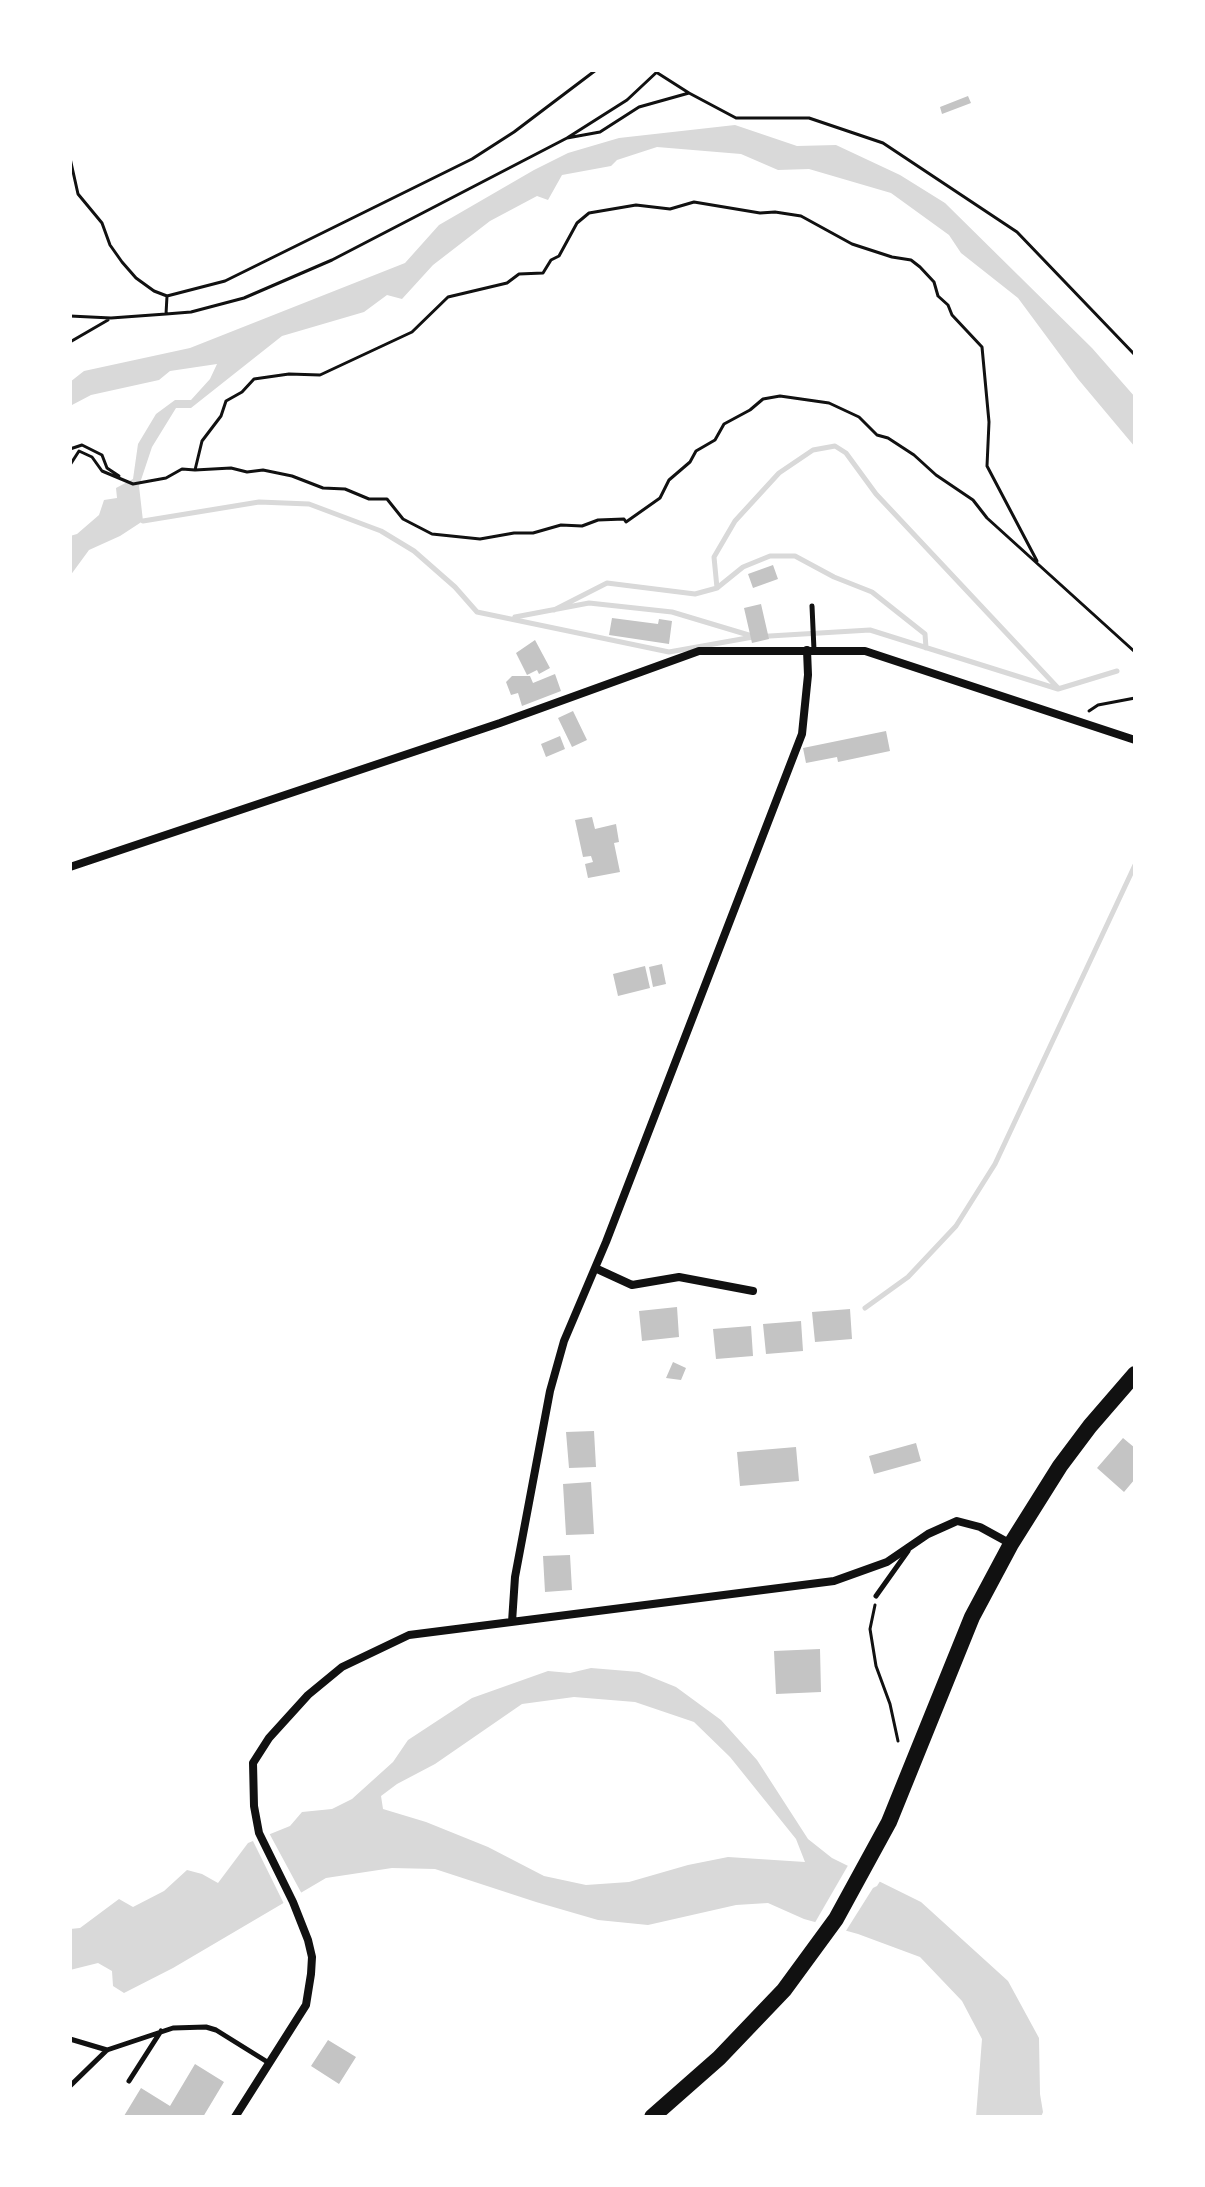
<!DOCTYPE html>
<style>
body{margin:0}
#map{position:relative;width:1205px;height:2187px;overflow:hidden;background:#fff;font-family:"Alegreya Sans",sans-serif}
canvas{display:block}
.frame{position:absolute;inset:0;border:72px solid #fff;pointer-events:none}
</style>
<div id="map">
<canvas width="1205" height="2187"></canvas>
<div class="frame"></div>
</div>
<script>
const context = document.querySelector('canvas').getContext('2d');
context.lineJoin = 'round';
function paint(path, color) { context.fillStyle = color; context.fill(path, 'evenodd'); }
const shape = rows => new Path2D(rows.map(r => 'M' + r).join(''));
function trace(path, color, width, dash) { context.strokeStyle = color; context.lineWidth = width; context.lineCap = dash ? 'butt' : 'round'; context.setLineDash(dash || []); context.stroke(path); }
const water = shape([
 [735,125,797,146,836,145,900,175,945,203,1092,348,1135,397,1135,447,1078,379,1018,298,961,253,949,235,891,193,809,169,778,170,741,154,657,147,617,160,611,166,562,175,548,200,537,196,490,221,433,265,402,299,387,295,364,312,282,336,191,408,176,408,152,447,139,486,143,521,120,536,89,550,70,576,70,536,77,534,99,515,104,500,117,498,116,488,133,479,138,444,156,414,175,400,191,400,210,379,217,364,170,371,159,380,91,395,72,405,70,412,70,382,84,371,190,348,405,263,439,225,534,170,568,153,619,138],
 [591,1668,639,1672,676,1687,721,1720,757,1760,808,1839,832,1858,921,1902,1008,1981,1039,2038,1040,2094,1043,2112,1041,2117,976,2117,982,2039,962,2001,920,1957,858,1934,804,1919,768,1903,736,1905,648,1925,598,1920,536,1902,435,1869,392,1868,326,1878,173,1968,124,1993,113,1986,112,1971,98,1963,70,1970,70,1929,80,1928,119,1899,133,1907,164,1891,187,1870,202,1874,218,1883,248,1843,290,1826,302,1812,332,1809,352,1799,393,1762,408,1740,472,1698,548,1671,570,1673],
 [574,1697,635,1702,694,1722,730,1757,796,1839,805,1862,728,1857,688,1865,629,1882,586,1885,544,1876,488,1847,426,1822,383,1809,381,1796,397,1784,435,1764,522,1704]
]);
const pier = shape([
 [265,1831,268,1831,303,1896,285,1906,251,1837],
 [850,1862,882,1876,882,1878,877,1886,873,1888,844,1934,813,1926]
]);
const stream = shape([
 [143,521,259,502,309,504,381,531,414,551,455,587,477,612,669,652,753,637,870,630,1058,689,1117,671],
 [717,588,714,557,735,521,779,473,813,450,835,446,846,453,876,494,1058,688],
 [554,610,607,583,695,594,717,588,743,567,770,556,795,556,834,577,872,592,925,634,926,648],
 [515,617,589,603,672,612,752,636],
 [865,1308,908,1277,956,1226,995,1164,1135,865]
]);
const building = shape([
 [968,96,971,103,942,114,940,107],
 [773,565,778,579,753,588,748,574],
 [761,604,769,639,752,643,744,608],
 [612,618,658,624,659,619,672,621,669,644,609,635],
 [535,640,550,668,539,674,537,670,527,675,516,653],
 [555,674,561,691,522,706,518,693,511,695,506,682,512,676,530,676,533,683],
 [573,711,587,740,572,747,558,718],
 [886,731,890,751,838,762,837,757,806,763,803,748],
 [560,736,565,749,546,757,541,744],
 [592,817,595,829,616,824,619,842,614,843,620,872,588,878,585,864,593,862,591,856,583,857,575,820],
 [662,964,666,984,653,987,649,967],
 [645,966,650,988,618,996,613,974],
 [677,1307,679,1337,642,1341,639,1311],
 [850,1309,852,1339,815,1342,812,1312],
 [801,1321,803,1351,766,1354,763,1324],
 [751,1326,753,1356,716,1359,713,1329],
 [673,1362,686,1368,681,1380,666,1378],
 [594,1431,596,1467,569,1468,566,1432],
 [1123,1438,1135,1448,1135,1479,1124,1492,1097,1468],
 [916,1443,921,1461,874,1474,869,1456],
 [796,1447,799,1481,740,1486,737,1452],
 [591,1482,594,1534,566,1535,563,1484],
 [570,1555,572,1590,545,1592,543,1556],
 [820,1649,821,1692,776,1694,774,1651],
 [328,2040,356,2057,339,2084,311,2066],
 [195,2064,224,2082,203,2117,124,2116,141,2088,170,2106]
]);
const path = shape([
 [656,72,689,93],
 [567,138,600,132,639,107,689,93,736,118,809,118,883,143,1017,232,1135,355],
 [70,158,78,194,102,223,110,245,122,262,136,278,154,291,167,296,225,281,472,159,514,132,596,70],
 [166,314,191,312,244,298,332,260,567,138,627,100,659,70],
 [70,316,111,318,166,314,167,296],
 [70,342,108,320],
 [70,449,82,445,102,455,107,468,119,476],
 [70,465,79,451,92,457,102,471,133,484,166,478,182,469,195,470,202,441,221,416,226,401,242,392,254,379,289,374,320,375,412,332,448,297,507,283,519,274,543,273,551,260,559,256,577,223,589,213,636,205,670,209,694,202,760,213,775,212,801,216,852,244,892,257,911,260,920,267,934,282,938,296,948,305,952,315,982,347,989,422,987,466,1037,561],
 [195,470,231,468,247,472,263,470,292,476,323,488,345,489,369,499,387,499,403,519,432,534,480,539,514,533,533,533,561,525,582,526,598,520,624,519,626,522,660,498,669,480,690,462,696,451,715,440,724,424,750,410,763,399,780,396,829,403,859,417,877,435,888,438,914,455,936,475,973,500,987,518,1135,652],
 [1089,711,1098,705,1135,698],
 [875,1605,870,1629,876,1666,890,1704,898,1741]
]);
const service = shape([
 [812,606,814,650],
 [876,1596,908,1551],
 [70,2039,107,2050],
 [129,2081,161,2031],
 [70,2086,107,2050,173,2028,206,2027,216,2030,269,2063]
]);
const minor = shape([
 [70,867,500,723,699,651,865,651,1135,740],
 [595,1268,632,1285,679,1277,753,1291],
 [512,1622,515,1577,550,1391,564,1341,606,1242,802,734,808,675,807,650],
 [235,2117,306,2005,311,1974,312,1957,308,1940,293,1902,259,1833,254,1806,253,1763,269,1738,308,1695,342,1667,409,1635,834,1581,887,1562,928,1534,957,1521,980,1527,1011,1544]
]);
const trunk = shape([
 [652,2117,719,2058,784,1990,836,1919,889,1822,972,1617,1011,1544,1060,1466,1090,1426,1135,1374]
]);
paint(water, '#d9d9d9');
paint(pier, '#fff');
trace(stream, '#d9d9d9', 5);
paint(building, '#c4c4c4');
trace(path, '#111', 3);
trace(service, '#111', 5);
trace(minor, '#111', 8);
trace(trunk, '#111', 16);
</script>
